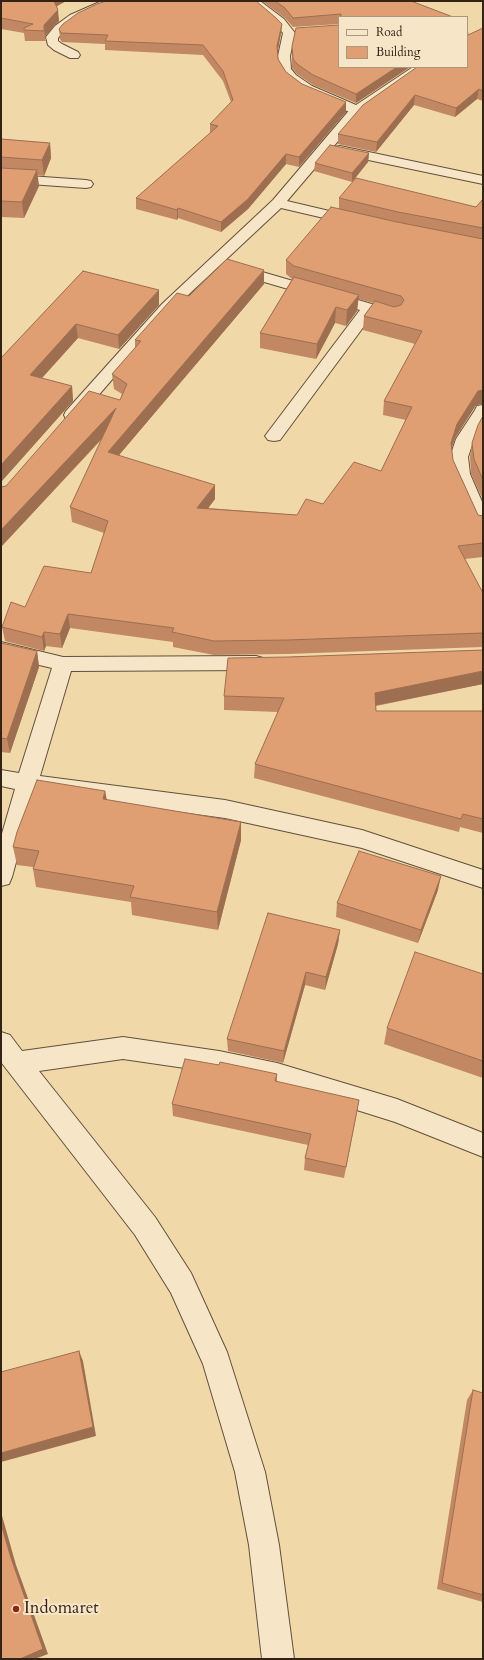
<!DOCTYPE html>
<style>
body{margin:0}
#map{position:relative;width:484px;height:1660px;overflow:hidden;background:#f1d8a9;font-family:Cardo,serif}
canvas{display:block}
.frame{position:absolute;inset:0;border:2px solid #332316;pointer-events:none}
.legend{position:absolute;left:338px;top:16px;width:130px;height:52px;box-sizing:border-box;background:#f6e6c7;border:1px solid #a89880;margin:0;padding:5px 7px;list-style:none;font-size:12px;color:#332316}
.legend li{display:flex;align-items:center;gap:8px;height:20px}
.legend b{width:20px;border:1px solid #a89880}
</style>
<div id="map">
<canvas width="484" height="1660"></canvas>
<div class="frame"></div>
<ul class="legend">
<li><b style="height:5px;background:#f6e6c7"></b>Road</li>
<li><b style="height:11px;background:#e09e73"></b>Building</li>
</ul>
</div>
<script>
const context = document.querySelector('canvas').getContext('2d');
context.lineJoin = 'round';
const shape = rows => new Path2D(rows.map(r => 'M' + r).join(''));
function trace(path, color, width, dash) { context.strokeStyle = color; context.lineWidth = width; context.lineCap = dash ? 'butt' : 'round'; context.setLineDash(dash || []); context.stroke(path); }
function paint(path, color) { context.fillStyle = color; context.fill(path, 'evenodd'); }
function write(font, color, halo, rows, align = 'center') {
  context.font = font + ' Cardo,serif'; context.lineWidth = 4; context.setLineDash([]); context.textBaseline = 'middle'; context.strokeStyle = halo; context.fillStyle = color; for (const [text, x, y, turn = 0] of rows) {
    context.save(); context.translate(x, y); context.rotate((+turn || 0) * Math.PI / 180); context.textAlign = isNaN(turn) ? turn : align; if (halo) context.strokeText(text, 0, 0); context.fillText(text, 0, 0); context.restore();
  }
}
const lane = shape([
 [102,1,118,1,116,3,78,21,63,32,58,38,58,41,62,44,78,52,80,55,78,58,70,58,54,50,48,45,46,37,55,26,70,15,102,1],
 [247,1,260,1,284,19,295,33,290,56,291,69,296,75,312,86,356,105,413,67,427,67,362,113,352,113,302,92,287,81,279,69,278,56,283,33,276,25,247,1]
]);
const street = shape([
 [357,106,362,107,364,110,362,113,287,201,359,218,361,221,359,224,354,225,281,208,172,310,78,419,72,420,66,419,64,415,66,411,162,304,273,200,352,107,357,106],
 [340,146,483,176,483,184,335,153,333,150,335,147,340,146],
 [1,174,86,180,91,181,93,184,91,187,86,188,1,182,1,174],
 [235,264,399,312,401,315,399,318,393,320,373,314,280,440,274,441,268,440,265,436,360,310,230,272,227,269,230,266,235,264],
 [483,405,483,424,474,439,468,457,470,474,483,504,483,530,477,528,474,524,452,474,450,457,456,439,475,410,477,406,483,405],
 [1,642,63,657,256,656,263,658,266,663,263,668,256,670,71,671,40,776,225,800,362,830,483,870,483,888,362,848,225,818,35,792,12,877,9,884,1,886,1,837,15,789,1,786,1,770,19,773,52,668,1,656,1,642],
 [1,1032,10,1035,22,1051,123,1037,219,1051,277,1063,397,1099,483,1133,483,1157,395,1122,277,1085,219,1073,123,1059,39,1071,155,1217,191,1273,227,1352,265,1472,279,1545,294,1659,262,1659,249,1545,235,1472,203,1364,171,1293,135,1235,1,1062,1,1032]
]);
const wall = shape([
 [1,1,66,1,56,7,59,21,45,36,46,41,25,41,24,33,1,29],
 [262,1,411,1,453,17,339,17,339,24,293,27,285,18],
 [282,24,281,33,277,53,278,59,286,72,302,84,346,112,299,167,286,164,248,209,221,232,178,218,177,220,136,209,136,198,210,133,210,124,231,102,223,81,203,55,105,50,105,44,62,42,60,39,59,29],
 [483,28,483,101,477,99,455,117,414,105,376,152,338,144,338,134,467,30,468,35],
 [292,46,339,67,410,67,356,103,313,85,297,74,292,68],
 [1,139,50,143,51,158,44,176,37,175,39,186,24,218,1,217],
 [369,153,368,162,352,182,314,171,315,163],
 [339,198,476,207,483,199,483,404,476,405,455,438,451,448,453,460,478,515,483,516,483,557,465,559,483,593,483,647,287,654,214,655,173,647,173,642,70,628,62,648,46,646,44,651,5,641,2,627,25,607,91,573,104,533,72,522,70,507,102,439,1,547,6,486,120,400,122,394,114,389,112,374,135,348,135,340,189,296,264,284,118,456,215,499,208,508,297,515,323,504,381,471,406,420,383,415,384,401,415,344,363,330,364,316,374,303,358,299,357,311,346,326,335,323,316,359,260,348,260,333,292,279,286,274,286,260,339,209],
 [83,271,159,290,159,305,119,349,78,338,42,378,72,386,73,401,1,482,1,358],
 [483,416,483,500,471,474,470,457,472,443],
 [1,643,37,651,39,667,10,753,1,752],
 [483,650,483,684,376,706,376,711,483,711,483,833,460,827,459,832,254,778,255,764,278,712,224,710,224,696,288,657],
 [105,791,107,800,241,822,241,840,218,930,132,915,131,902,36,887,33,869,33,867,17,865,13,847],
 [438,890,418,943,336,917,337,903],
 [340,930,338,944,325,990,305,985,283,1063,228,1051,227,1039],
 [483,974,483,1078,384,1044,387,1028],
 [219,1065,277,1074,277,1082,359,1100,344,1178,304,1170,305,1158,308,1145,173,1116,172,1104],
 [473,1390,483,1393,483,1602,437,1589,467,1400]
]);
const shadedWall = shape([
 [53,1,66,1,53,8],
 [58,10,59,21,45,36,44,25],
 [282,24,281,33,277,56,277,46],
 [397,67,410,67,356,103,356,94],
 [479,89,477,99,455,117,456,108],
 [415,95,414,105,376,152,377,142],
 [346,102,346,112,299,167,299,157],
 [50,143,51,158,44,176,42,160],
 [369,153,368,162,352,182,352,173],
 [286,154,286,164,248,209,221,232,221,222],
 [37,170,39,186,24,218,22,202],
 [178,208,178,218,177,220,177,210],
 [264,270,264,284,109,467,108,452],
 [159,290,159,305,119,349,118,335],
 [359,295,357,311,346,326,347,310],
 [336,307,335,323,316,359,317,344],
 [76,324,78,338,32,389,30,375],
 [72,386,73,401,1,482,1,465],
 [483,390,483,404,476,405,455,438,449,457,451,443,457,424,478,391],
 [116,408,117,422,1,547,1,530],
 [215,485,215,499,198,522,197,508],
 [68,614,70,628,62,648,60,634],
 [44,632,46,646,44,651,42,637],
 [37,651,39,667,10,753,7,739],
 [483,671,483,684,373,706,375,693],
 [105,791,108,809,103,799],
 [241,822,241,840,218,930,217,912],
 [441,876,438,890,418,943,421,930],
 [340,930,338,944,325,990,326,977],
 [306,972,305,985,283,1063,284,1051],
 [359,1100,357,1112,344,1178,346,1167],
 [79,1351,83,1361,96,1436,1,1462,1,1453],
 [1,1512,16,1565,48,1654,35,1659,20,1659,11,1558,1,1524]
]);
const building = shape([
 [1,1,54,1,58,10,44,25,44,31,24,30,24,28,33,24,1,18,1,1],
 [106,1,256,1,275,17,282,24,277,46,278,59,286,72,302,84,346,102,299,157,286,154,248,199,221,222,178,208,177,210,136,198,218,126,210,124,233,100,223,71,203,45,105,41,108,35,61,33,59,29,63,24,78,13,97,4,106,1],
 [275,1,411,1,453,17,341,17,341,14,293,18,285,8,275,1],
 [339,25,339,67,397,67,356,94,313,75,297,64,293,59,292,46,296,28,339,25],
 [467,27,468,35,483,28,483,91,479,89,456,108,415,95,377,142,338,134,363,105,417,67,467,67,467,27],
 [1,139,50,143,42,160,1,157,1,139],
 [330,145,369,153,352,173,315,163,330,145],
 [1,168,37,170,22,202,1,201,1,168],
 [356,178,476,207,483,199,483,228,398,212,339,198,356,178],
 [331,207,397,222,483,239,483,390,478,391,457,424,451,443,453,460,478,515,483,516,483,543,458,546,483,593,483,633,288,640,214,641,172,632,174,628,68,614,60,634,44,632,42,637,2,627,11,602,25,607,44,566,91,573,108,521,70,507,116,408,1,530,1,487,6,486,89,391,120,400,127,384,112,374,141,341,135,340,177,293,189,296,227,259,264,270,108,452,215,485,197,508,297,515,306,499,323,504,354,462,381,471,412,407,384,401,422,331,364,316,375,301,394,307,401,305,404,300,401,296,294,266,286,260,331,207],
 [83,271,159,290,118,335,76,324,30,375,72,386,1,465,1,358,83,271],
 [294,277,359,295,347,310,336,307,317,344,260,333,294,277],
 [483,416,483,480,474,459,472,443,478,425,483,416],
 [1,643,37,651,7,739,1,738,1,643],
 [483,650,483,671,375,693,376,711,483,711,483,819,463,814,461,819,255,764,284,698,224,696,228,658,288,657,483,650],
 [37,780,105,791,103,799,241,822,217,912,130,897,134,886,33,869,39,851,13,847,17,832,37,780],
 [359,851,441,876,421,930,337,903,359,851],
 [268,913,340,930,326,977,306,972,284,1051,227,1039,268,913],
 [415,952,483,974,483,1061,387,1028,415,952],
 [185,1059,219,1065,220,1062,277,1074,275,1081,359,1100,346,1167,305,1158,311,1134,172,1104,185,1059],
 [79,1351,93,1427,1,1453,1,1372,79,1351],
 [473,1390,483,1393,483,1595,442,1583,473,1390],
 [1,1524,11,1558,43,1649,20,1659,1,1659,1,1524]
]);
const markers = [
 [16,1609,4,"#8f2418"]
];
const nearPoinames = [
 ["Indomaret",24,1609]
];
trace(lane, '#62503b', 2);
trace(street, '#62503b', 2);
paint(lane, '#f6e6c7');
paint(street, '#f6e6c7');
paint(wall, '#c18863');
paint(shadedWall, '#9d6f50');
paint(building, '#e09e73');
trace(building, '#9d6f50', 1);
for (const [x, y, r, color] of markers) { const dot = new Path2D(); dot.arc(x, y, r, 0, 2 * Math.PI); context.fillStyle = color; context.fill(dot); trace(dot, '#f6e6c7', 1.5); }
write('17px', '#332316', '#f6e6c7', nearPoinames, 'left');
</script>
